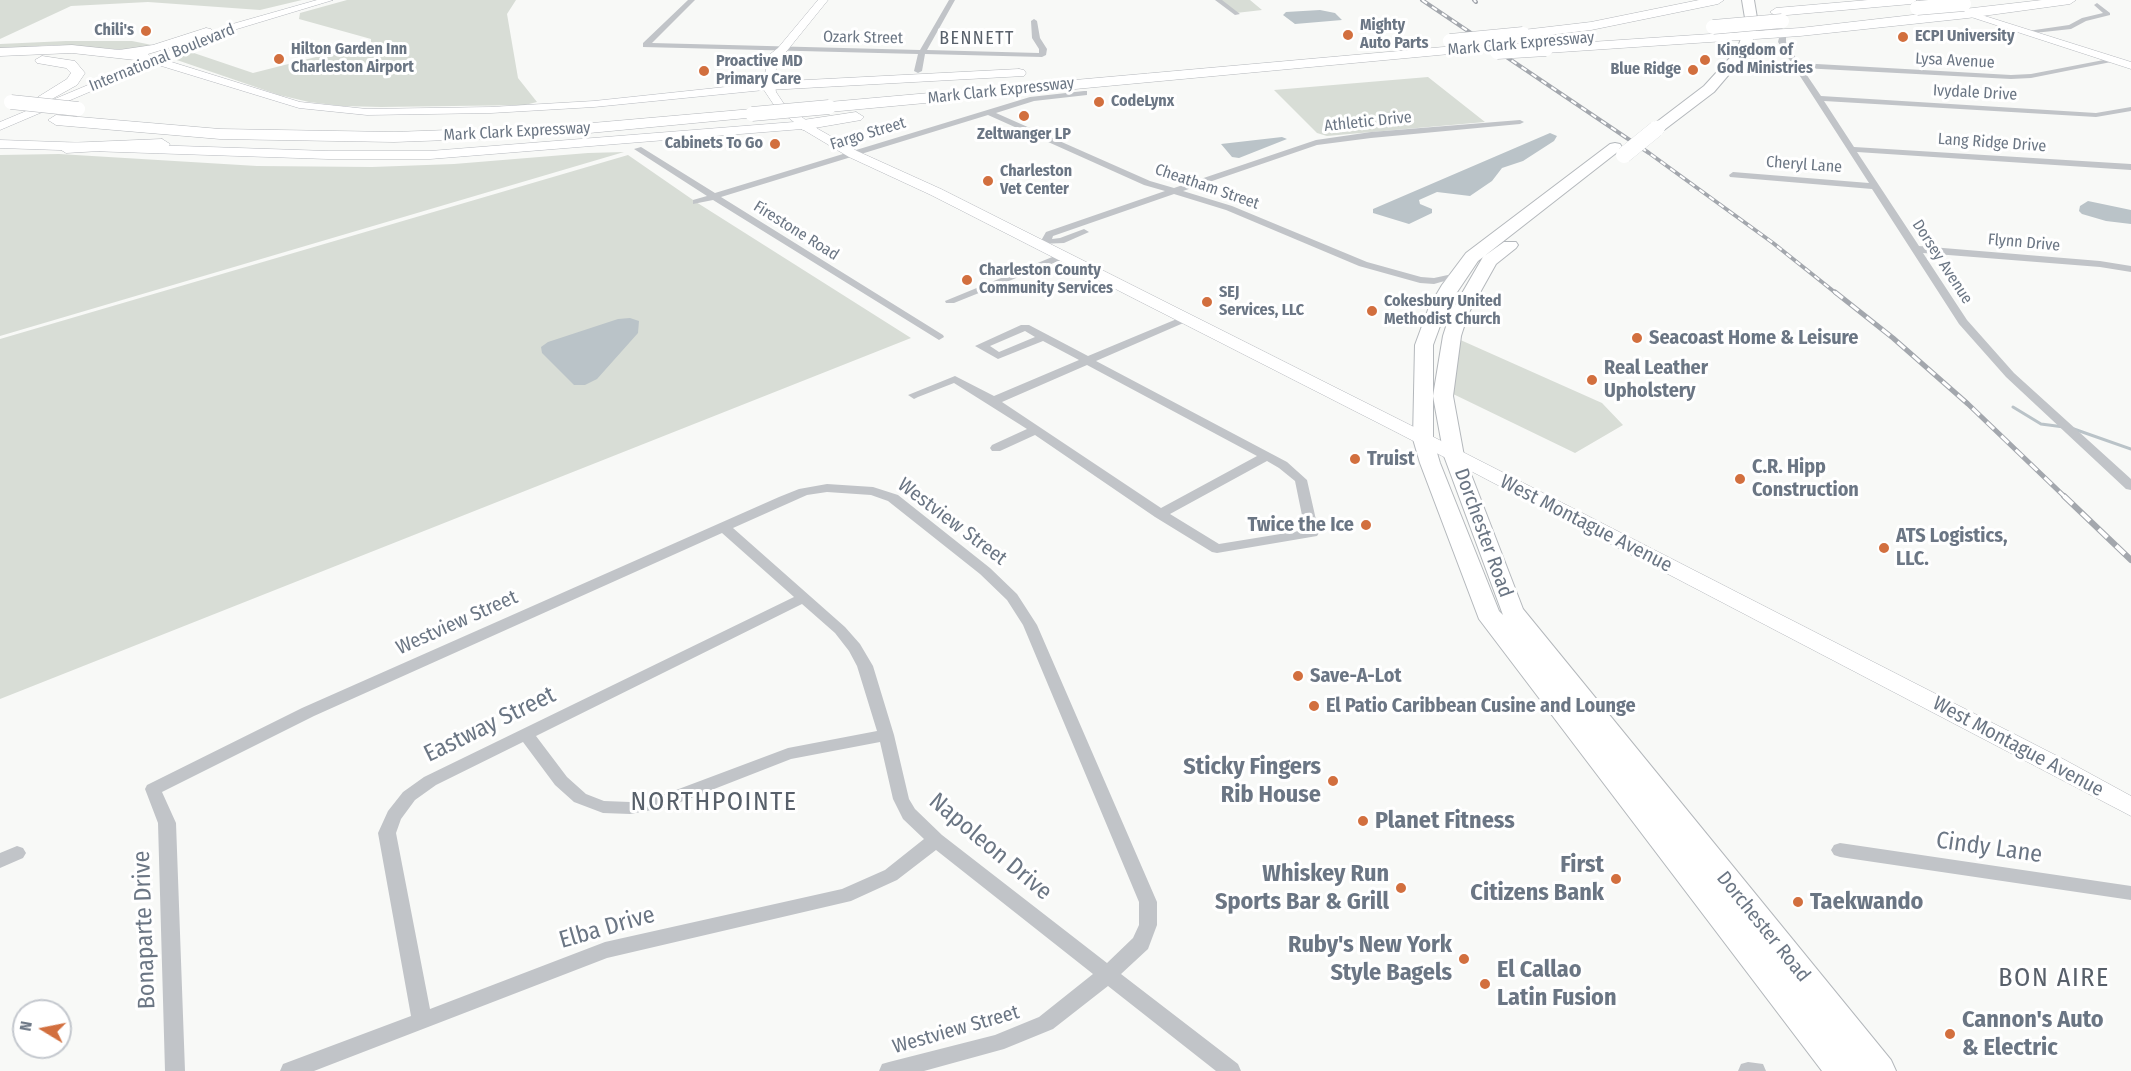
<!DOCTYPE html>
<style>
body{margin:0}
#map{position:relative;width:2131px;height:1071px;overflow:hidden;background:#f8f9f7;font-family:"Fira Sans Condensed",sans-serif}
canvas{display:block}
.north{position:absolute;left:12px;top:999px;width:60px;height:60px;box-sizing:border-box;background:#fff;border:2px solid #c4c8ce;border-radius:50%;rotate:280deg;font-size:16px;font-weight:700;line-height:24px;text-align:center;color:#6b7684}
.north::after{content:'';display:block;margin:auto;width:21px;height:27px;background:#d26f3e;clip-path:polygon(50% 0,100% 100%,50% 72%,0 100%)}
</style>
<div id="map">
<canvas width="2131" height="1071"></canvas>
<div class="north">N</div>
</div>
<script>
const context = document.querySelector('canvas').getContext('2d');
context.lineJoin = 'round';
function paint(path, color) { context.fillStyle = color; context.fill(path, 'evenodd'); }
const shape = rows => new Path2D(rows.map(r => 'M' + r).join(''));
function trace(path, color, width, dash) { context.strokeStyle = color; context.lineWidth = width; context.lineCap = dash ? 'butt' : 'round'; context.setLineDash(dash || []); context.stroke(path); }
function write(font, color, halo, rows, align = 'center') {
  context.font = font + ' "Fira Sans Condensed",sans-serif'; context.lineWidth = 6; context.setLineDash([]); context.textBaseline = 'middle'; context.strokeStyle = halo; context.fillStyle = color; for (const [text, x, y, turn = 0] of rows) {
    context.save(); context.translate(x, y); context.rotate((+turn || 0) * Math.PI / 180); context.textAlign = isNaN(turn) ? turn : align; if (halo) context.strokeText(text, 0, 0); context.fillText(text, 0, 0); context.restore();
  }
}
const green = shape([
 [0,0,302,0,260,10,148,2,71,6,0,39],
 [347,0,516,0,507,14,518,78,537,102,525,105,381,107,342,106,309,102,279,95,171,58,188,51,253,73,371,43,371,39,299,19,300,13],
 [1221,0,1250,0,1262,10,1236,13],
 [66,41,132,41,152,45,129,50,51,45,0,49,0,44],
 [1428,77,1485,122,1327,136,1317,133,1274,90],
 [624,152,0,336,0,155,59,154,257,166,372,167,454,164,588,153],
 [628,155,696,202,911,338,0,699,0,339],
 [1456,338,1602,403,1623,425,1575,453,1449,392]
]);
const water = shape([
 [1320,10,1335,13,1342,20,1295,24,1283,15,1286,12],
 [1550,133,1557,136,1554,141,1523,161,1502,168,1492,181,1470,196,1437,192,1419,200,1420,204,1432,209,1432,213,1409,224,1373,213,1373,209],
 [1282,137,1287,139,1239,158,1232,157,1221,144],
 [2088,201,2131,210,2131,224,2106,221,2082,214,2079,211,2080,206],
 [630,318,639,321,638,333,597,379,585,385,574,385,542,353,541,347,548,342,618,319]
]);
const stream = shape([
 [2013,407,2041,424,2064,427],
 [2071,428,2131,449]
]);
const street = shape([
 [688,0,695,0,652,43,920,50,949,0,955,0,927,50,1039,53,1039,49,1032,38,1031,21,1034,19,1037,21,1040,38,1047,49,1046,55,1042,57,925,54,922,71,918,73,914,71,918,54,643,47,643,43,688,0],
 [1215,0,1222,0,1240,14,1235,15,1215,0],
 [2097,3,2110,13,2110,15,2086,21,2071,29,2025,34,2021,32,2069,25,2082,18,2103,13,2094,5,2097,3],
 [1798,30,1802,32,1800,33,1786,37,1786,42,1799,63,2011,75,2031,74,2114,58,2114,62,2111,62,2031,78,2011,79,1802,68,1821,96,2096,113,2131,107,2131,111,2096,117,1824,101,1854,147,2131,164,2131,170,1857,152,1919,246,2100,261,2131,266,2131,272,2100,267,1923,253,1967,320,2014,373,2131,479,2131,490,2126,489,2006,377,1959,324,1872,189,1730,177,1729,175,1733,172,1869,183,1778,42,1780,34,1798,30],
 [1084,91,1087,91,1087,95,1034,101,996,113,1150,181,1174,188,1316,140,1371,132,1520,120,1524,122,1520,124,1371,138,1317,145,1183,191,1232,206,1367,262,1421,277,1434,278,1457,273,1462,276,1434,284,1420,283,1359,266,1226,210,1174,194,1053,236,1052,239,1060,238,1084,229,1089,232,1064,243,1040,244,1038,242,1042,239,1046,232,1165,191,1144,185,988,115,721,197,943,335,944,337,939,340,713,200,693,204,693,200,707,196,634,149,641,147,715,193,1030,97,1084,91],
 [1062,253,1066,254,1066,258,954,303,946,303,945,301,1062,253],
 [1184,316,1189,319,1188,321,1096,361,1287,462,1307,480,1319,533,1317,536,1217,553,1212,552,1155,517,1035,435,1000,451,992,451,990,448,992,445,1027,429,954,383,918,397,914,399,908,395,955,376,994,396,1079,360,1043,341,998,359,975,346,1021,325,1029,325,1088,356,1184,316],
 [1025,331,1035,337,999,352,990,346,1025,331],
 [1087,365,1257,456,1161,508,1002,402,1087,365],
 [1267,461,1279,468,1295,481,1305,530,1219,544,1170,514,1267,461],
 [827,484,873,487,898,495,990,568,1017,594,1037,625,1157,902,1157,925,1148,949,1121,974,1238,1064,1241,1071,1216,1071,1108,986,1053,1029,1004,1049,924,1071,879,1071,882,1064,889,1062,995,1035,1039,1017,1093,974,936,850,897,880,851,901,607,958,314,1071,280,1071,283,1064,411,1016,378,833,388,811,403,792,424,777,794,597,722,533,314,716,162,792,176,823,185,1071,165,1071,158,823,145,789,147,785,302,708,779,497,799,489,827,484],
 [827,492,871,495,888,501,980,574,1007,600,1023,625,1139,902,1139,925,1133,938,1107,963,942,835,915,809,909,799,894,735,873,666,860,644,845,627,733,528,807,495,827,492],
 [802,604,835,633,849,651,857,666,877,731,788,748,660,796,630,802,604,801,586,794,567,777,536,736,802,604],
 [523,742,555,785,574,802,603,813,630,814,668,807,791,759,880,742,893,799,903,819,924,839,885,870,842,889,605,942,430,1009,396,833,401,819,415,800,436,785,523,742],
 [1840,843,2131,886,2131,900,1840,857,1834,855,1831,850,1834,845,1840,843],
 [17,846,23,848,26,853,23,858,0,868,0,853,17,846],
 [1748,1062,1763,1064,1766,1071,1738,1071,1741,1064,1748,1062]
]);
const secondary = shape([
 [317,0,333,0,237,29,165,60,300,102,367,109,491,107,594,101,763,83,769,55,778,48,818,0,828,0,786,52,778,58,774,80,776,92,784,104,818,129,857,151,941,189,1412,426,2065,760,2131,796,2131,816,1400,434,931,195,849,157,802,129,430,159,328,159,0,148,0,140,328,151,430,151,794,122,776,108,764,90,594,107,491,113,367,115,299,108,155,64,0,130,0,122,145,61,140,59,140,55,154,57,229,25,317,0],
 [1919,0,1934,0,2131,62,2131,69,1919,0]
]);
const primary = shape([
 [1742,0,1754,0,1758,24,1749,51,1714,92,1664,130,1654,130,1652,127,1654,124,1704,86,1737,50,1746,24,1742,0],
 [1615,143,1620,144,1622,147,1620,150,1478,261,1447,307,1433,345,1433,439,1440,463,1499,611,1503,615,1444,456,1433,396,1443,336,1450,314,1483,257,1504,242,1516,242,1518,245,1516,248,1496,264,1468,314,1461,336,1453,396,1464,456,1523,609,1891,1060,1896,1071,1822,1071,1479,619,1420,463,1413,439,1415,345,1429,307,1442,285,1466,253,1610,144,1615,143]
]);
const highway = shape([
 [1699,0,1724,0,1718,4,1591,30,1523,38,1516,34,1523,30,1591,22,1699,0],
 [1868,0,1917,0,1911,4,1776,16,1770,12,1776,8,1868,0],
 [2042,0,2076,0,2070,4,1968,18,1800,36,1546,53,1539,49,1546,45,1800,28,2042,0],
 [206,28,211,29,213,32,211,35,148,54,151,57,144,61,72,53,0,56,0,48,72,45,119,50,153,45,206,28],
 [1466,45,1471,46,1473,49,1471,52,829,112,821,107,829,102,1466,45],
 [42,56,75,61,85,73,77,85,43,104,38,103,36,100,38,97,67,79,71,73,66,68,37,63,35,60,42,56],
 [1019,69,1024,70,1026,73,1024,76,768,90,761,86,768,82,1019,69],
 [752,109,757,111,760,114,757,117,558,136,394,142,220,139,56,125,48,120,56,115,220,129,394,132,558,126,752,109],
 [856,112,864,117,861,120,803,130,795,125,803,120,856,112],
 [162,139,170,144,168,147,66,153,58,148,66,143,162,139]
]);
const railFar2 = shape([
 [1422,0,1649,153,1773,243,1837,294],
 [1474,0,1476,2]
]);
const railFar1 = shape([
 [1835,292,1893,338,1968,404,2066,498]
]);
const rail = shape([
 [2064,496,2131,560]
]);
const primaryBridgeFar1 = shape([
 [1654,131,1659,127]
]);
const primaryBridge = shape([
 [1624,155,1656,129]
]);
const highwayBridge = shape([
 [1917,8,1964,4],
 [1713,27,1782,21],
 [1450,41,1523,34],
 [1497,52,1546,49],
 [11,102,78,109],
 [752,114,829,107]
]);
const markers = [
 [146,31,6,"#d26f3e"],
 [1348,35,6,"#d26f3e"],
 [1903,37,6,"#d26f3e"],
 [279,59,6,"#d26f3e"],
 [1705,60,6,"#d26f3e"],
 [1693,70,6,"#d26f3e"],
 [704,71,6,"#d26f3e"],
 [1099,102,6,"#d26f3e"],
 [1024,116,6,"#d26f3e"],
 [775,144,6,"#d26f3e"],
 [988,181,6,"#d26f3e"],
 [967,280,6,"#d26f3e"],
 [1207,302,6,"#d26f3e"],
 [1372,311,6,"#d26f3e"],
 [1637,338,6,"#d26f3e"],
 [1592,380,6,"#d26f3e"],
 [1355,459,6,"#d26f3e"],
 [1740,479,6,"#d26f3e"],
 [1366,525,6,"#d26f3e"],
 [1884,548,6,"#d26f3e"],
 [1298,676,6,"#d26f3e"],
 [1314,706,6,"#d26f3e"],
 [1333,781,6,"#d26f3e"],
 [1363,821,6,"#d26f3e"],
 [1616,879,6,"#d26f3e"],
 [1401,888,6,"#d26f3e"],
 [1798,902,6,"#d26f3e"],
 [1464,959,6,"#d26f3e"],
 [1485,984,6,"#d26f3e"],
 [1950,1034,6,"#d26f3e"]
];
const farPoinames = [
 ["Mighty",1360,26],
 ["Auto Parts",1360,44],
 ["Chili's",134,31,"right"],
 ["ECPI University",1915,37],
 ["Hilton Garden Inn",291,50],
 ["Charleston Airport",291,68],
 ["Kingdom of",1717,51],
 ["God Ministries",1717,69],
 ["Proactive MD",716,62],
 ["Primary Care",716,80],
 ["Blue Ridge",1681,70,"right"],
 ["CodeLynx",1111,102],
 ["Zeltwanger LP",1024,135,"center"],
 ["Cabinets To Go",763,144,"right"],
 ["Charleston",1000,172],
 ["Vet Center",1000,190],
 ["Charleston County",979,271],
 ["Community Services",979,289],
 ["SEJ",1219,293],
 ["Services, LLC",1219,311],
 ["Cokesbury United",1384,302],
 ["Methodist Church",1384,320]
];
const farStreetnames = [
 ["Ozark Street",863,38,1],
 ["Mark Clark Expressway",1521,44,-5],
 ["International Boulevard",162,58,-22],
 ["Lysa Avenue",1955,61,3],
 ["Mark Clark Expressway",1001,91,-6],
 ["Ivydale Drive",1975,93,3],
 ["Athletic Drive",1368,122,-6],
 ["Mark Clark Expressway",517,132,-3],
 ["Fargo Street",868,134,-17],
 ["Lang Ridge Drive",1992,143,4],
 ["Cheryl Lane",1804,165,4],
 ["Cheatham Street",1207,187,19],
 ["Firestone Road",796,231,32],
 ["Flynn Drive",2024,243,5],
 ["Dorsey Avenue",1942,262,57]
];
const farNeighbourhoodnames = [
 ["BENNETT",977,39]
];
const poiNames = [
 ["Seacoast Home & Leisure",1649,338],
 ["Real Leather",1604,368],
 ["Upholstery",1604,391],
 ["Truist",1367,459],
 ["C.R. Hipp",1752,467],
 ["Construction",1752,490],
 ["Twice the Ice",1354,525,"right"],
 ["ATS Logistics,",1896,536],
 ["LLC.",1896,559],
 ["Save-A-Lot",1310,676],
 ["El Patio Caribbean Cusine and Lounge",1326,706]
];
const streetNames = [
 ["Westview Street",952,522,37],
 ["West Montague Avenue",1586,524,27],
 ["Dorchester Road",1483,533,70],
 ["Westview Street",457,623,-24],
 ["West Montague Avenue",2018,747,28],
 ["Dorchester Road",1763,927,51],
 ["Westview Street",956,1030,-16]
];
const nearStreetnames = [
 ["Eastway Street",490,725,-26],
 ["Napoleon Drive",990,847,40],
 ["Cindy Lane",1989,848,8],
 ["Elba Drive",607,928,-16],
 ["Bonaparte Drive",145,930,-92]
];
const nearPoinames = [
 ["Sticky Fingers",1321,767],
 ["Rib House",1321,795],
 ["Planet Fitness",1375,821,"left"],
 ["First",1604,865],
 ["Citizens Bank",1604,893],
 ["Whiskey Run",1389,874],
 ["Sports Bar & Grill",1389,902],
 ["Taekwando",1810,902,"left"],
 ["Ruby's New York",1452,945],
 ["Style Bagels",1452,973],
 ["El Callao",1497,970,"left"],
 ["Latin Fusion",1497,998,"left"],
 ["Cannon's Auto",1962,1020,"left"],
 ["& Electric",1962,1048,"left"]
];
const nearNeighbourhoodnames = [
 ["NORTHPOINTE",714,803],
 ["BON AIRE",2054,979]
];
paint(green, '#d8ddd6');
paint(water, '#bac3c8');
trace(stream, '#bac3c8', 3);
trace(secondary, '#b6b9be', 1);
trace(primary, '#b4b8bc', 2);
trace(highway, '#b4b7bb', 1);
paint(street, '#c1c4c8');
paint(secondary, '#fff');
paint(primary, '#fff');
paint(highway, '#fff');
trace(railFar2, '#a3a7ad', 4);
trace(railFar1, '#a3a7ad', 5);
trace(rail, '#a3a7ad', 6);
trace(railFar2, '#fff', 2, [6]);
trace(railFar1, '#fff', 3, [10]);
trace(rail, '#fff', 4, [12]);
trace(primaryBridgeFar1, '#b4b8bc', 14, []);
trace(primaryBridge, '#b4b8bc', 16, []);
trace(highwayBridge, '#b4b7bb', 15, []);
trace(primaryBridgeFar1, '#fff', 13);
trace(primaryBridge, '#fff', 16);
trace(highwayBridge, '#fff', 14);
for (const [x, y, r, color] of markers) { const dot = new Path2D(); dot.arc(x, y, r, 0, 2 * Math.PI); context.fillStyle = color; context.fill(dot); trace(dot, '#fff', 2); }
write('bold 16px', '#6b7684', '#fff', farPoinames, 'left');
write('16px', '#6b7684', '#fff', farStreetnames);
context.letterSpacing = '1.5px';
write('18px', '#58606a', '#fff', farNeighbourhoodnames);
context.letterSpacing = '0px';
write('bold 20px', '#6b7684', '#fff', poiNames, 'left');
write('20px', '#6b7684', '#fff', streetNames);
write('24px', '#6b7684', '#fff', nearStreetnames);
write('bold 24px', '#6b7684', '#fff', nearPoinames, 'right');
context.letterSpacing = '1.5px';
write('26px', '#58606a', '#fff', nearNeighbourhoodnames);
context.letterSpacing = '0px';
</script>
